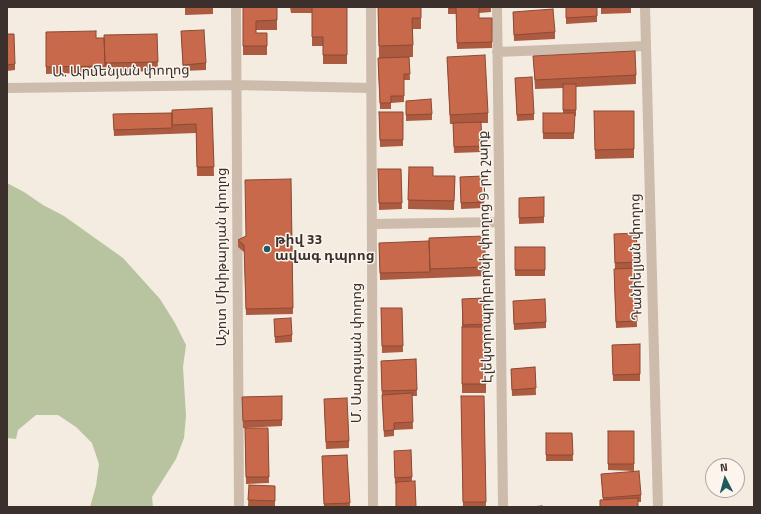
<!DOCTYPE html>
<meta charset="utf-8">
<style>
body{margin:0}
#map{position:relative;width:761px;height:514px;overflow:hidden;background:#f4ebe1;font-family:"Titillium Web",sans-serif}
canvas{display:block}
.frame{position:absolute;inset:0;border:8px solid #3b302b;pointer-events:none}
.north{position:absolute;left:705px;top:458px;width:40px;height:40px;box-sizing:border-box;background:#fbf5ee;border:1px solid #aea6a0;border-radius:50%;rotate:354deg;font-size:11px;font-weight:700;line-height:16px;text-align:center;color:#3b302b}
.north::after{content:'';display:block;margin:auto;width:14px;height:18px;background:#1f5a5e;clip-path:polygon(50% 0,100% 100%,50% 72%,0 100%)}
</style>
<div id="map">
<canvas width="761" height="514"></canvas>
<div class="frame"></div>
<div class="north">N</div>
</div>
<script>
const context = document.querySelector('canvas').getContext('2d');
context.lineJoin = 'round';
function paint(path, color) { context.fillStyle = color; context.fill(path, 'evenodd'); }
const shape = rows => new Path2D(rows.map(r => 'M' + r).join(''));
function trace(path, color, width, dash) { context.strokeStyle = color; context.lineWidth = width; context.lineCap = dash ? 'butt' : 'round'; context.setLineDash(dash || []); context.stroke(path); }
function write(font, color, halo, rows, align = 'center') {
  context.font = font + ' "Titillium Web","Noto Sans Armenian",sans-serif'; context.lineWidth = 3; context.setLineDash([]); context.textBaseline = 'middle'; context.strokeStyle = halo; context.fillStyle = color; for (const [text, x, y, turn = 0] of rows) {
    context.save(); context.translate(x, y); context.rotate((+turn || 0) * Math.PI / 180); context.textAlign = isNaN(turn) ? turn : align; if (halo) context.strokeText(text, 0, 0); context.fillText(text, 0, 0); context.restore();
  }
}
const green = shape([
 [7,183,24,192,43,205,64,216,123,258,160,299,175,323,186,345,183,367,186,416,184,438,176,459,152,497,153,507,90,507,96,486,99,464,92,443,76,427,58,415,36,415,18,430,16,439,7,438]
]);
const minor = shape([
 [236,7,239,507],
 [371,7,373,507],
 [497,7,503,507],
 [645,7,658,507],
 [497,52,646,46],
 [7,88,236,85,371,88],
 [372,224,499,222]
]);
const wall = shape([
 [185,7,213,7,213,14,185,15],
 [243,7,277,7,277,30,256,30,256,33,267,33,267,55,243,55],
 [290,7,347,7,347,64,323,64,323,46,312,46,312,13,291,13],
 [378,7,421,7,421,29,413,29,413,57,409,57,410,80,404,80,404,102,391,103,391,109,380,109,378,64,379,58],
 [448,7,491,7,491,12,479,13,479,18,492,18,492,48,457,49,456,14,448,14],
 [566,7,597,7,597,22,566,24],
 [601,7,631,7,631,13,601,14],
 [513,12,555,32,555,39,514,41],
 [181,31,206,63,206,70,183,71],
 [46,32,96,38,104,38,157,34,158,71,46,74],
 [7,34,15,64,15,70,7,71],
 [533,56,636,75,636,84,576,87,576,116,574,116,574,139,543,139,543,113,563,113,563,88,535,89],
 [447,57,488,113,488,123,481,123,482,152,454,153,453,124,450,124],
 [515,78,534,114,534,120,517,121],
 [406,101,432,114,432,120,406,121],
 [212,108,214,176,197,176,196,133,114,136,113,114,172,113],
 [594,111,634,111,634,158,595,159],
 [379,112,403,112,403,146,380,147],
 [409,167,433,176,455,176,454,210,408,209],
 [378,169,401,169,402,209,379,210],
 [483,176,484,208,461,209,460,177],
 [291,179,293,314,246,315,244,252,238,247,238,240,246,236],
 [544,197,544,223,519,224,519,204],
 [614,234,638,262,638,269,635,269,637,327,616,328,614,276,615,269],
 [379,243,486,267,486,276,380,280],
 [515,247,545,247,545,276,515,276],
 [485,298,485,327,486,327,486,393,462,393,462,299],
 [513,307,546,322,546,328,514,330],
 [381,308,402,308,403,352,382,353],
 [274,319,292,335,292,342,275,343],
 [640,344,640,381,613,381,612,345],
 [416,359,417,396,412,396,413,429,394,430,394,436,384,437,382,397,381,361],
 [535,367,536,395,512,396,511,369],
 [282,396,282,426,243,428,242,397],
 [484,396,486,507,463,507,461,405],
 [324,405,349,441,349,448,326,449],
 [245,428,268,428,269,483,246,484],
 [608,431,634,431,634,471,608,470],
 [546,433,572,433,573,461,546,461],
 [411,450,412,481,395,484,394,457],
 [347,455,350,507,324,507,322,456],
 [601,474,641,495,641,502,603,500],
 [249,485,275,486,275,507,248,506]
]);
const building = shape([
 [243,7,277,7,277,20,256,21,256,33,267,33,267,46,243,46,243,7],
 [312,7,347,7,347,55,323,55,323,37,312,37,312,7],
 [378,7,421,7,421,18,412,18,413,45,379,46,378,7],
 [448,7,479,7,479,18,492,18,492,42,457,43,456,8,448,8,448,7],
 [566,7,597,7,597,16,566,18,566,7],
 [601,7,620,7,601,8,601,7],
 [553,9,555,32,514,35,513,12,553,9],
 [204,30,206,63,183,65,181,31,204,30],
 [96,31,96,38,104,38,105,66,46,67,46,32,96,31],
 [7,34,14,34,15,64,7,65,7,34],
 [157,34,158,62,105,63,104,35,157,34],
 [635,51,636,75,535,80,533,56,635,51],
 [485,55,488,113,450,115,447,57,485,55],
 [409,57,410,74,404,74,404,96,391,96,391,103,380,103,378,58,409,57],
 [532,77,534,114,517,115,515,78,532,77],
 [563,84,576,84,576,110,563,110,563,84],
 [431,99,432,114,406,115,406,101,431,99],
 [212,108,214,167,197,167,196,124,172,125,172,110,212,108],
 [594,111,634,111,634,149,595,150,594,111],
 [379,112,403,112,403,140,380,140,379,112],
 [172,113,172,128,114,130,113,114,172,113],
 [543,113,575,113,574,133,543,133,543,113],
 [481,122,482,146,454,147,453,123,481,122],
 [409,167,433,167,433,176,455,176,454,201,408,200,409,167],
 [378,169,401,169,402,203,379,203,378,169],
 [483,176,484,202,461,203,460,177,483,176],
 [291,179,293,308,246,309,244,245,238,240,246,236,245,180,291,179],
 [544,197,544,217,519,218,519,198,544,197],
 [636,233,638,262,615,263,614,234,636,233],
 [484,236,486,267,430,269,429,238,484,236],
 [429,241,430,272,380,273,379,243,429,241],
 [515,247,545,247,545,270,515,270,515,247],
 [635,268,637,321,616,322,614,269,635,268],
 [485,298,485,324,463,325,462,299,485,298],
 [545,299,546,322,514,324,513,301,545,299],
 [381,308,402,308,403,346,382,346,381,308],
 [291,318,292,335,275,337,274,319,291,318],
 [462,327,486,327,486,384,462,384,462,327],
 [640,344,640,374,613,375,612,345,640,344],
 [416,359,417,390,382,391,381,361,416,359],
 [535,367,536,388,512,390,511,369,535,367],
 [412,393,413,422,394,423,394,430,384,431,382,395,412,393],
 [282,396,282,420,243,421,242,397,282,396],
 [461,396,484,396,486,502,463,502,461,396],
 [347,398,349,441,326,442,324,399,347,398],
 [245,428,268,428,269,477,246,477,245,428],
 [608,431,634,431,634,464,608,464,608,431],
 [546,433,572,433,573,455,546,455,546,433],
 [411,450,412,477,395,478,394,451,411,450],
 [347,455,350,503,324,504,322,456,347,455],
 [639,471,641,495,603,498,601,474,639,471],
 [415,481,416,507,396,507,396,482,415,481],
 [249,485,275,486,275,501,248,500,249,485],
 [638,498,638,507,600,507,600,500,638,498],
 [542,506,542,507,529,507,542,506]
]);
const markers = [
 [267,249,4,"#1f5a5e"]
];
const streetNames = [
 ["Ա. Արմենյան փողոց",121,72,-1],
 ["Աշոտ Մխիթարյան փողոց",223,257,-90],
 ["Էլեկտրոպրիբորնի փողոց 9-րդ շարք",486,257,-91],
 ["Դանիելյան փողոց",637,257,-91],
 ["Մ. Սարգսյան փողոց",358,353,-90]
];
const poiNames = [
 ["թիվ 33",275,241],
 ["ավագ դպրոց",275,257]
];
paint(green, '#b8c4a0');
trace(minor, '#cdbbac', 10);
paint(wall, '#ac5a40');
paint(building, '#c8694b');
trace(building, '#8c4a34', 1);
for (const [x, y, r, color] of markers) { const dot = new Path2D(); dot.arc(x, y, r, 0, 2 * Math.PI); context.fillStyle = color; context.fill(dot); trace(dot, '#fbf5ee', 1.5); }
write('14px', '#3b302b', '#fbf5ee', streetNames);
write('bold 14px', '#3b302b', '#fbf5ee', poiNames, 'left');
</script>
